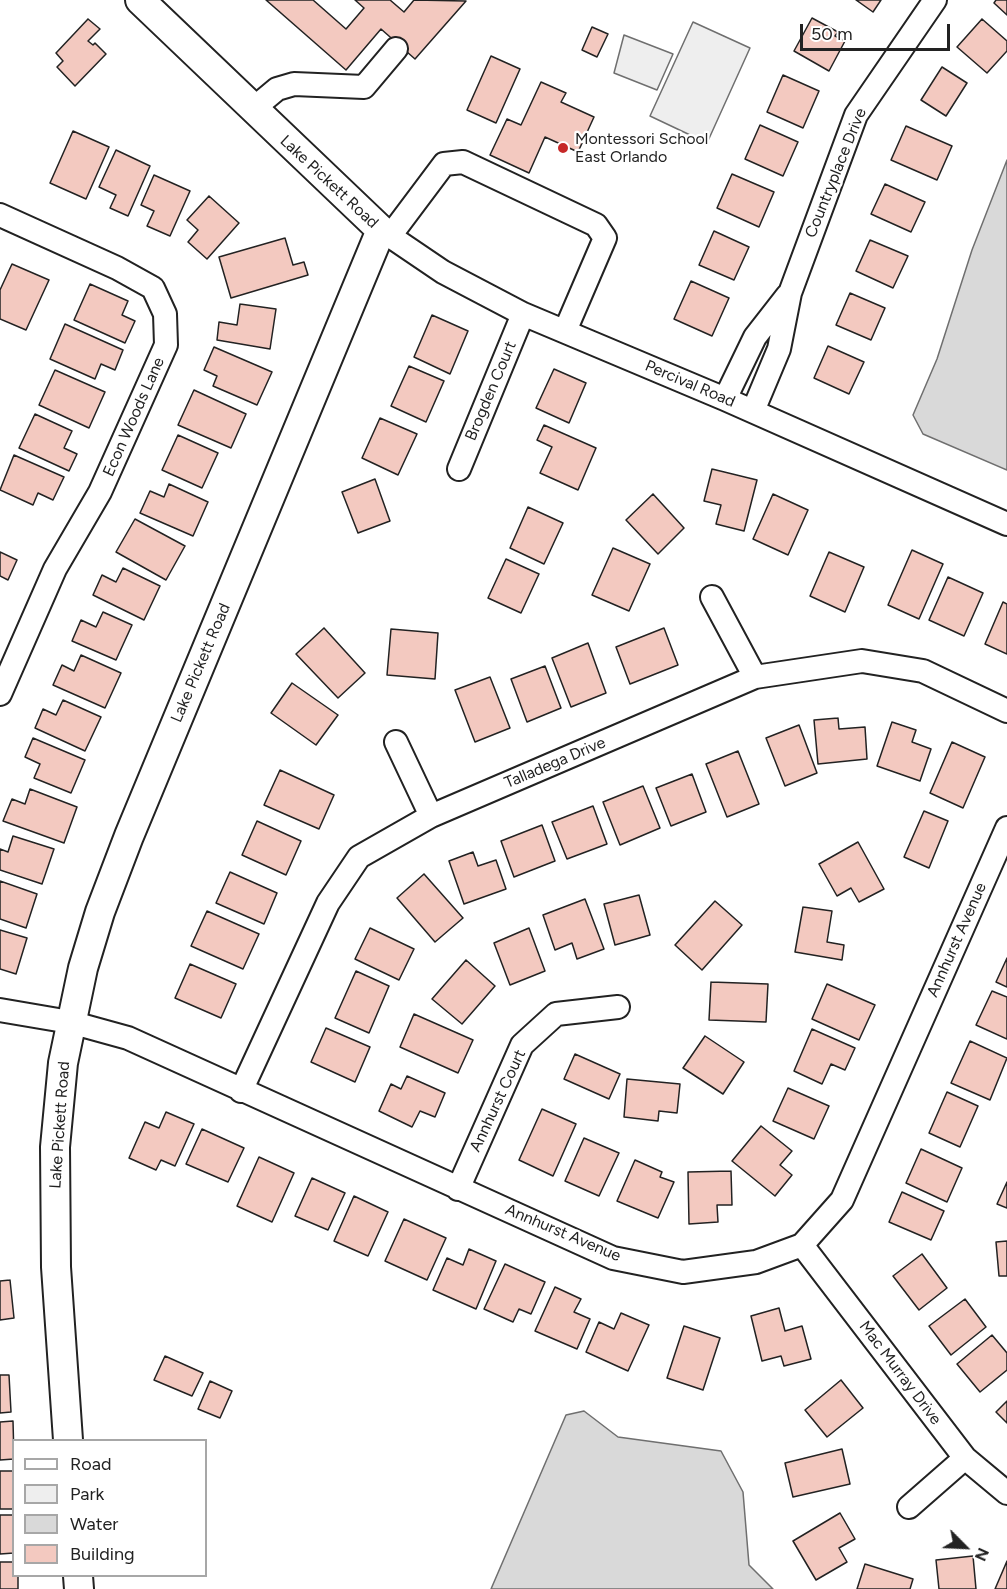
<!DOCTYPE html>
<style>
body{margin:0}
#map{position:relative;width:1007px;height:1589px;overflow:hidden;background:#fff;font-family:Figtree,sans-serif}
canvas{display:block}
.legend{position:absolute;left:12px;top:1439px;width:195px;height:138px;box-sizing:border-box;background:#fff;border:2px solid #a7a7a7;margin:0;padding:8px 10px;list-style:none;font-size:18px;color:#222}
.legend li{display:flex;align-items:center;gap:12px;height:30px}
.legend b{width:30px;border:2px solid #a7a7a7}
.north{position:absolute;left:935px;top:1517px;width:60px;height:60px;-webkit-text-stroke:4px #fff;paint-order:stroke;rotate:114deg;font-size:16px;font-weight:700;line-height:24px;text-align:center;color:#222}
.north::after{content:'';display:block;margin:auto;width:21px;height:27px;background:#222;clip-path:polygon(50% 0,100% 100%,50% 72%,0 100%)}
.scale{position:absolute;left:800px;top:24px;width:150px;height:27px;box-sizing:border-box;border:3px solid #222;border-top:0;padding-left:8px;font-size:18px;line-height:21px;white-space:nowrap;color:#222;-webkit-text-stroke:4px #fff;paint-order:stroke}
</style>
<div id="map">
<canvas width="1007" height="1589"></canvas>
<ul class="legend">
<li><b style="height:8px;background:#fff"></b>Road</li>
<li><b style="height:16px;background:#eee"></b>Park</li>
<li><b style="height:16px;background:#d9d9d9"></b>Water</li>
<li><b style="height:16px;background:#f3c9c0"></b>Building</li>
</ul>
<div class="north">N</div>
<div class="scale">50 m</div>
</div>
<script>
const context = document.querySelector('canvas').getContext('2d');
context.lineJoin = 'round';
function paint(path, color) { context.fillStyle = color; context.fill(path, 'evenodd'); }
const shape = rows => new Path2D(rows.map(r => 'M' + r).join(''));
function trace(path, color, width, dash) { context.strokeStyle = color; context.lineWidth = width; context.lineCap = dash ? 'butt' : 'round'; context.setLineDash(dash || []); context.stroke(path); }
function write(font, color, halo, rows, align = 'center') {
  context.font = font + ' Figtree,sans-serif'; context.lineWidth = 4.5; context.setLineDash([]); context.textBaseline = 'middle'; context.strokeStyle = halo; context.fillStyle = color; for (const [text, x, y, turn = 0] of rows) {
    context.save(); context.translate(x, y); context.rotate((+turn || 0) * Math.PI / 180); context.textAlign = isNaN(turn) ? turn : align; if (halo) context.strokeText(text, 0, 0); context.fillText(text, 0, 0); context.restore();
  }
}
const green = shape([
 [693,22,750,48,707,143,650,116,693,22],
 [624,35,673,54,657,90,614,73,624,35]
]);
const water = shape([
 [1007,160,1007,470,923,434,913,415,937,359,972,250,1007,160],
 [584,1411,618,1437,721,1451,743,1492,749,1565,773,1589,491,1589,566,1415,584,1411]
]);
const building = shape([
 [266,0,313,0,346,29,364,8,355,0,390,0,404,12,414,0,466,1,415,59,381,29,346,70,266,0],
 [856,0,881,0,873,12,856,0],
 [996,0,1007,0,1007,15,994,3,996,0],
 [812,18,838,32,835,36,845,41,829,71,794,51,812,18],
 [88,19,100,29,88,41,93,45,95,43,106,54,75,86,57,67,63,61,56,53,88,19],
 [982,19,1007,41,1007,51,987,73,957,47,982,19],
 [592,27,608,34,597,57,582,50,592,27],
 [491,56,520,69,496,123,467,110,491,56],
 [942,67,967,83,946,116,921,100,942,67],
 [783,75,819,91,803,128,767,112,783,75],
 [541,82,566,93,561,102,594,117,578,152,545,137,529,173,490,155,507,119,521,125,541,82],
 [760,125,798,142,783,176,745,159,760,125],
 [906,126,952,146,937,180,891,160,906,126],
 [73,131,109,147,86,199,50,183,73,131],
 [116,150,150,166,128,216,110,208,116,195,99,187,116,150],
 [732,174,774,192,759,227,717,208,732,174],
 [154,175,190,191,170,236,147,226,154,211,141,205,154,175],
 [885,184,925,202,911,232,871,214,885,184],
 [209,196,239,223,207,259,188,242,198,230,187,220,209,196],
 [714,231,749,247,734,280,699,265,714,231],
 [285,238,293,265,304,262,308,275,231,298,219,257,285,238],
 [870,240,908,256,893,288,856,271,870,240],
 [12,264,49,280,26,330,0,319,0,290,12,264],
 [691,281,729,298,712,336,674,319,691,281],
 [90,284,128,301,122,315,135,321,125,343,74,320,90,284],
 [850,293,885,308,871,340,836,325,850,293],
 [240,304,276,309,270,349,217,340,219,322,237,325,240,304],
 [432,315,468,331,450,374,414,357,432,315],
 [65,324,123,350,115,370,101,364,95,379,50,359,65,324],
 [828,346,864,362,849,394,814,378,828,346],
 [214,347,272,372,257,405,213,386,217,376,204,370,214,347],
 [409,366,444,381,426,422,391,406,409,366],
 [554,369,586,383,569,423,536,408,554,369],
 [55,370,105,392,89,428,39,405,55,370],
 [194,390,246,414,231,448,178,425,194,390],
 [35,414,72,431,64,448,77,454,69,471,19,448,35,414],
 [380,418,417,434,398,475,362,458,380,418],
 [544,425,596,448,578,490,540,473,552,447,537,440,544,425],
 [178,435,218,453,202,488,162,470,178,435],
 [14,455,64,477,53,500,38,493,33,505,0,490,14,455],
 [712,469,757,480,744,531,716,524,721,505,704,501,712,469],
 [375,479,390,521,358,533,342,492,375,479],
 [169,484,208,502,193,536,140,513,150,491,164,497,169,484],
 [653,494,684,528,658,554,626,520,653,494],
 [773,494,808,510,788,555,753,539,773,494],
 [528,507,563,523,544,564,510,548,528,507],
 [135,519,185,546,166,580,116,552,135,519],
 [613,548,650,564,629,611,592,595,613,548],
 [912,550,943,564,919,619,888,605,912,550],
 [0,552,17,560,8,580,0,576,0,552],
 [829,552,864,567,845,612,810,596,829,552],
 [506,559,539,574,521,613,488,598,506,559],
 [123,568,160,586,144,620,93,595,102,575,116,582,123,568],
 [948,577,983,593,964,636,929,620,948,577],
 [1003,602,1007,604,1007,654,985,644,1003,602],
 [103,612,132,625,116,660,72,641,81,620,96,627,103,612],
 [324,628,365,673,338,698,296,654,324,628],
 [664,628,678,665,630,684,616,647,664,628],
 [391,629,438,633,435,679,387,675,391,629],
 [588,643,606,693,571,707,552,658,588,643],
 [81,655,121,673,105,708,53,685,62,665,74,671,81,655],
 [545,666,561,708,527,722,511,679,545,666],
 [490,677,510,728,475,742,455,690,490,677],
 [292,683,338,715,316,745,271,713,292,683],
 [63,700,101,717,85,751,35,728,43,709,56,715,63,700],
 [838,718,839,729,865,727,867,759,818,764,814,720,838,718],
 [892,722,916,730,912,742,931,749,920,781,877,766,892,722],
 [799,725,817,773,785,786,766,738,799,725],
 [33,738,85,760,71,793,34,778,40,764,25,757,33,738],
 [952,742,985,757,963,808,930,793,952,742],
 [738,751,759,804,727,817,706,764,738,751],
 [280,770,334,795,319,829,264,805,280,770],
 [692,774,706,812,671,826,656,788,692,774],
 [643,786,660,828,620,845,603,802,643,786],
 [30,789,77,807,64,843,3,821,12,799,25,804,30,789],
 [593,806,607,844,567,859,552,822,593,806],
 [924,811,948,821,929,868,904,857,924,811],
 [257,821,301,841,286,875,242,855,257,821],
 [542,825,555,861,514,877,501,841,542,825],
 [13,836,54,849,42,884,0,870,0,849,8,852,13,836],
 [858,842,884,889,859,902,851,888,837,896,819,864,858,842],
 [473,852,478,866,496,860,506,889,464,904,449,861,473,852],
 [230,872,277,893,264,924,216,903,230,872],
 [424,874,463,918,435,942,397,898,424,874],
 [0,881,37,894,26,928,0,919,0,881],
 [639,895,650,935,615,945,604,904,639,895],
 [585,899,604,949,577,959,572,943,555,950,543,915,585,899],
 [715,901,742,925,702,970,675,945,715,901],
 [803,907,832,911,827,942,844,945,842,960,795,952,803,907],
 [207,911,259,934,243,969,191,946,207,911],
 [370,928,414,949,399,980,355,959,370,928],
 [529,928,545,971,510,985,494,943,529,928],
 [0,930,27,938,16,974,0,969,0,930],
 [1007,958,1007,987,996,982,1007,958],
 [466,960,495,986,462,1024,432,999,466,960],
 [190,964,236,984,221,1018,175,998,190,964],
 [356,971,389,986,369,1033,335,1018,356,971],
 [711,982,768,984,766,1022,709,1020,711,982],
 [827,984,875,1005,859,1040,812,1019,827,984],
 [992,991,1007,997,1007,1039,976,1025,992,991],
 [414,1014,473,1040,458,1073,400,1047,414,1014],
 [326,1028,370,1047,355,1082,311,1062,326,1028],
 [812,1029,855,1048,845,1070,831,1064,822,1084,794,1071,812,1029],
 [705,1036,744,1062,723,1094,683,1068,705,1036],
 [970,1041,1007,1058,990,1100,951,1083,970,1041],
 [575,1054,620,1074,609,1099,564,1079,575,1054],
 [407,1076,445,1093,435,1117,420,1111,412,1127,379,1111,391,1084,401,1089,407,1076],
 [627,1079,680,1084,677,1113,659,1111,658,1121,624,1117,627,1079],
 [788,1088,829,1106,814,1139,773,1121,788,1088],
 [947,1092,978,1106,960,1147,929,1133,947,1092],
 [542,1109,576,1124,553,1176,519,1160,542,1109],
 [166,1112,194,1124,175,1166,161,1160,156,1170,129,1158,145,1122,159,1128,166,1112],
 [761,1126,792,1151,780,1165,792,1175,775,1196,732,1161,761,1126],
 [202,1129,244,1148,228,1182,186,1164,202,1129],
 [584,1138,619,1153,599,1196,565,1181,584,1138],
 [921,1149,962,1168,947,1202,906,1183,921,1149],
 [259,1157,294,1173,272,1222,237,1206,259,1157],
 [635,1160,662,1172,660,1177,674,1182,658,1218,617,1201,635,1160],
 [731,1171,732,1205,717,1205,718,1222,689,1224,688,1172,731,1171],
 [312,1178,345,1193,328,1230,295,1216,312,1178],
 [1007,1182,1007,1208,997,1204,1007,1182],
 [902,1192,944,1211,931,1240,889,1222,902,1192],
 [354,1196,388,1212,368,1256,334,1241,354,1196],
 [404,1219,446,1238,427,1280,385,1261,404,1219],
 [1007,1241,1007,1276,999,1276,996,1242,1007,1241],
 [469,1249,496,1261,476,1309,433,1290,447,1258,463,1265,469,1249],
 [922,1254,947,1288,919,1310,893,1276,922,1254],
 [505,1264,545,1282,531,1314,519,1309,513,1322,484,1309,505,1264],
 [10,1280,14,1318,0,1320,0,1281,10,1280],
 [555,1287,581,1299,574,1312,590,1319,577,1349,535,1331,555,1287],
 [965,1299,986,1327,951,1355,929,1326,965,1299],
 [779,1308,785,1331,802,1326,811,1359,784,1366,781,1356,762,1361,751,1316,779,1308],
 [621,1313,649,1325,628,1371,586,1352,599,1322,614,1329,621,1313],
 [684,1326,720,1338,703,1390,667,1378,684,1326],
 [992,1335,1007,1353,1007,1370,980,1392,957,1364,992,1335],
 [165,1356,203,1373,192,1396,154,1380,165,1356],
 [0,1375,9,1375,11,1412,0,1413,0,1375],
 [841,1380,863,1408,827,1437,805,1410,841,1380],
 [210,1381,232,1391,220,1418,198,1409,210,1381],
 [1007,1401,1007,1423,996,1412,1007,1401],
 [13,1421,14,1459,0,1460,0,1422,13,1421],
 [842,1449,850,1484,793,1497,785,1463,842,1449],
 [0,1471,14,1471,14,1509,0,1509,0,1471],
 [840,1513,855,1539,839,1548,847,1562,816,1580,793,1541,840,1513],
 [0,1515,14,1515,14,1553,0,1554,0,1515],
 [973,1556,976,1589,939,1589,936,1560,973,1556],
 [1007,1561,1007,1589,995,1589,1007,1561],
 [0,1562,14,1562,14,1576,18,1576,18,1589,0,1589,0,1562],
 [865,1564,913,1579,910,1589,857,1589,865,1564]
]);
const minor = shape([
 [253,109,277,89,294,84,364,87,396,49],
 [0,215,117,268,153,288,165,314,166,345,100,492,55,569,0,694],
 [381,230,443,272,523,314,725,399,1007,524],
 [390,236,444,164,463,162,596,225,605,238,565,331],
 [725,399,755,337,787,296],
 [753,411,779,349,790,293,856,115,935,0],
 [459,469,523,314],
 [712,597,755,677],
 [396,742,431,816],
 [0,1010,70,1022,128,1038,613,1258,683,1272,756,1262,802,1245,842,1200,1007,828],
 [241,1091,328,903,359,857,431,816,755,677,862,661,923,671,1007,711],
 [458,1189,522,1045,556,1014,618,1007],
 [802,1245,965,1458,1007,1493],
 [909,1507,965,1458]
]);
const major = shape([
 [68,1440,56,1267,55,1147,63,1063,83,968,100,912,129,836,381,230,140,0],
 [78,1576,79,1589]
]);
const markers = [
 [563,148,6,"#c62828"]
];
const poiNames = [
 ["Montessori School",575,139],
 ["East Orlando",575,157]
];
const streetNames = [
 ["Countryplace Drive",836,173,-68],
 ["Lake Pickett Road",329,182,43],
 ["Percival Road",690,384,23],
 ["Brogden Court",491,391,-67],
 ["Econ Woods Lane",134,417,-66],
 ["Lake Pickett Road",201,663,-67],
 ["Talladega Drive",555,763,-23],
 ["Annhurst Avenue",957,940,-66],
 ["Annhurst Court",498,1101,-65],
 ["Lake Pickett Road",60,1125,-86],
 ["Annhurst Avenue",563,1233,23],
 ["Mac Murray Drive",900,1373,53]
];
paint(green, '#eee');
trace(green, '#6f6f6f', 1.5);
paint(water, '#d9d9d9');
trace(water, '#6f6f6f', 1.5);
paint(building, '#f3c9c0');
trace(building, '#222', 1.5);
trace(minor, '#222', 26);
trace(major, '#222', 32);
trace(minor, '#fff', 22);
trace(major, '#fff', 28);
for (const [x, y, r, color] of markers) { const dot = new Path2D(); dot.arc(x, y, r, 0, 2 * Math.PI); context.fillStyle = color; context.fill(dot); trace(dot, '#fff', 2); }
write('16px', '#222', '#fff', poiNames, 'left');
write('16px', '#222', '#fff', streetNames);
</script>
